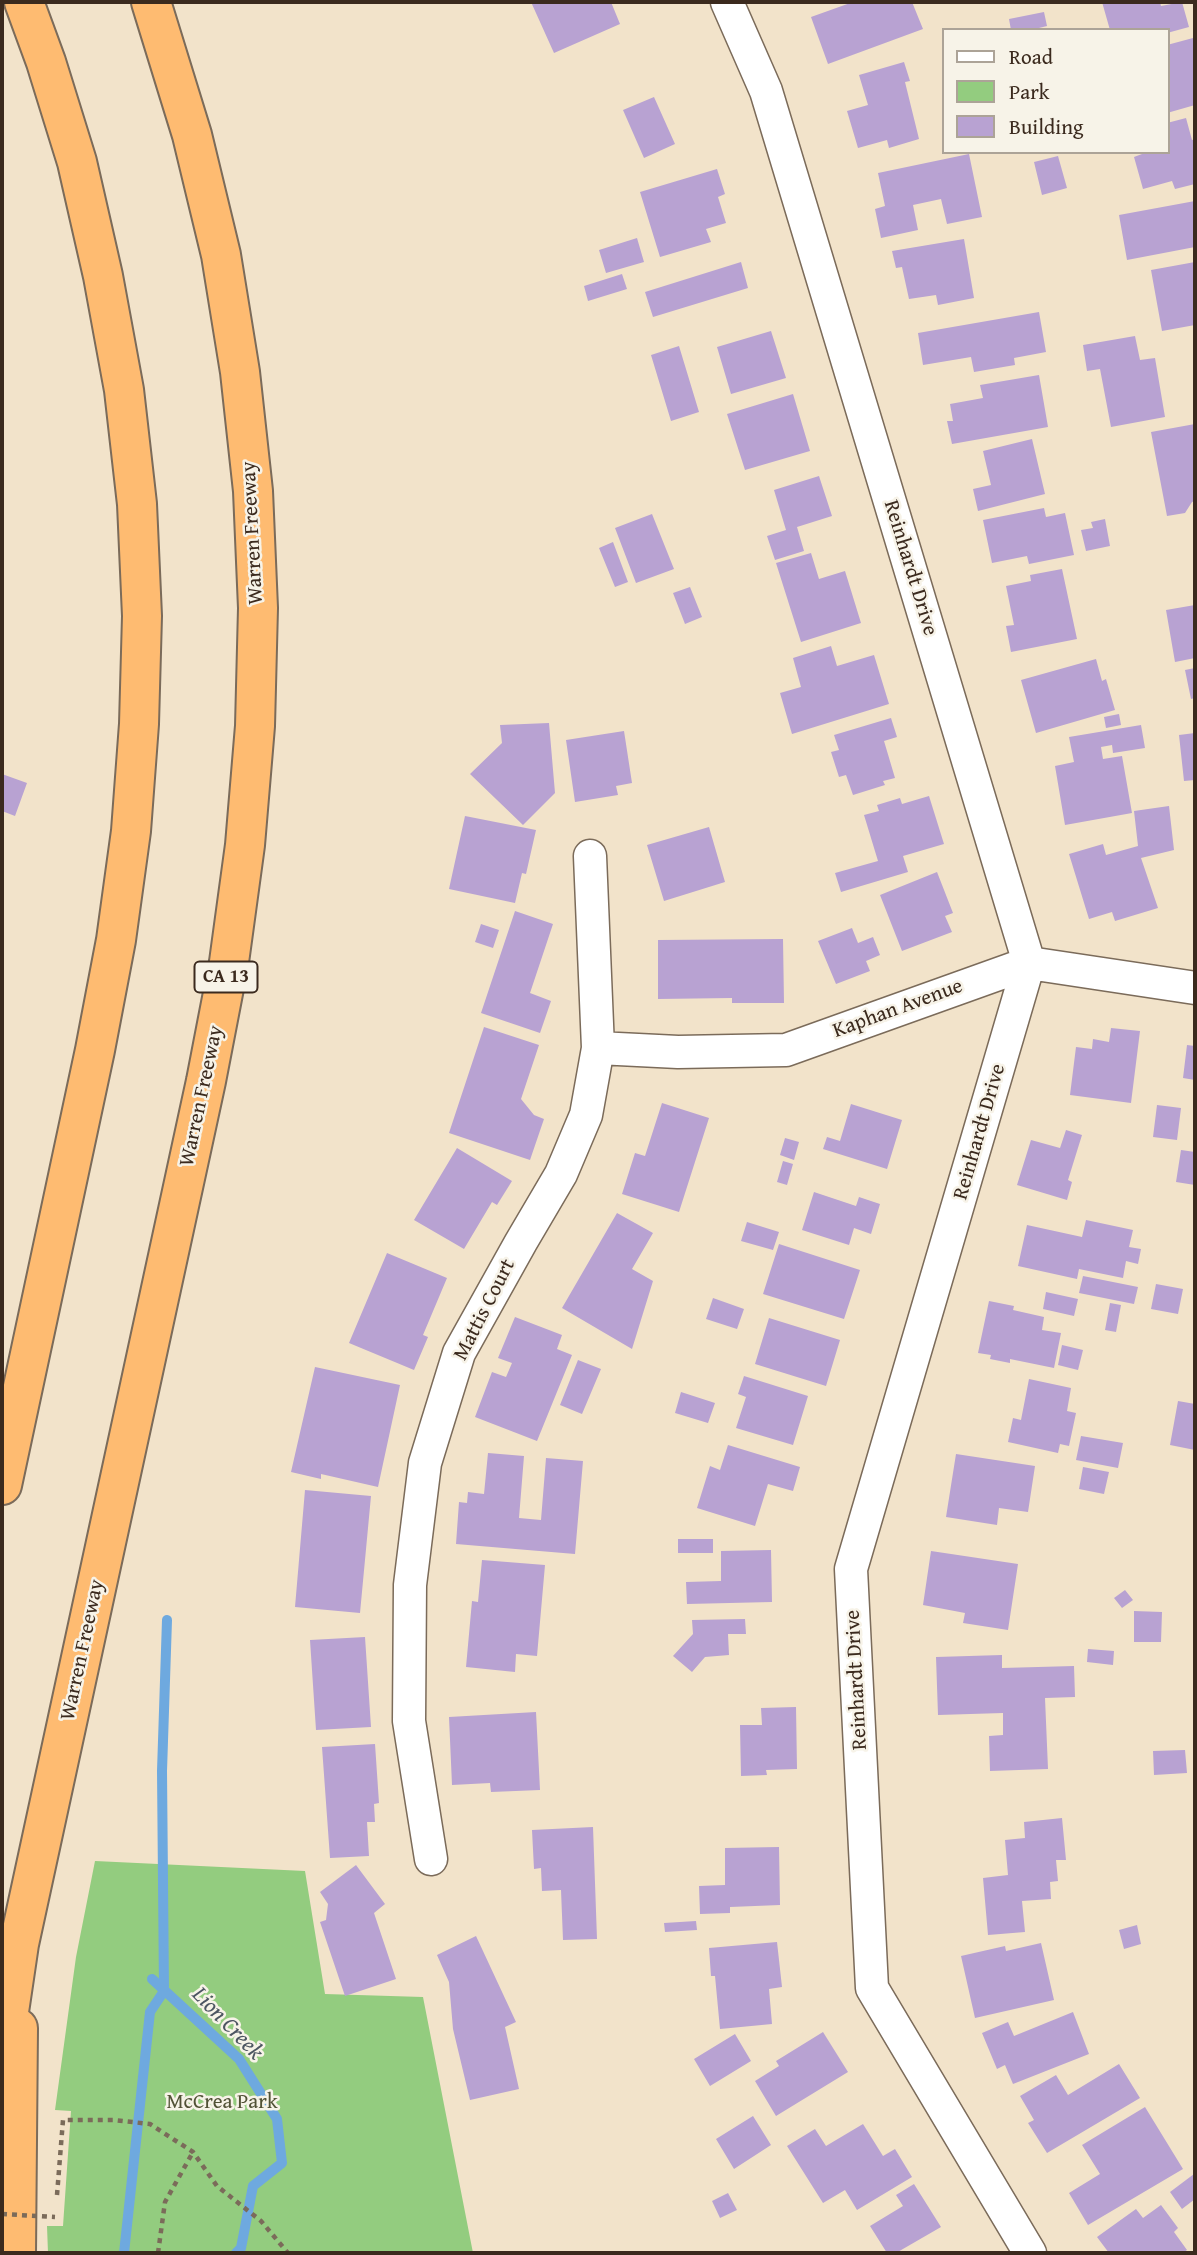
<!DOCTYPE html>
<style>
body{margin:0}
#map{position:relative;width:1197px;height:2255px;overflow:hidden;background:#f2e3ca;font-family:"Gentium Book Plus",serif}
canvas{display:block}
.frame{position:absolute;inset:0;border:4px solid #3b2a1e;pointer-events:none}
.legend{position:absolute;left:942px;top:28px;width:228px;height:126px;box-sizing:border-box;background:#f7f3e8;border:2px solid #aca397;margin:0;padding:9px 12px;list-style:none;font-size:21px;color:#3b2a1e}
.legend li{display:flex;align-items:center;gap:14px;height:35px}
.legend b{width:35px;border:2px solid #aca397}
</style>
<div id="map">
<canvas width="1197" height="2255"></canvas>
<div class="frame"></div>
<ul class="legend">
<li><b style="height:9px;background:#fff"></b>Road</li>
<li><b style="height:19px;background:#93cc7f"></b>Park</li>
<li><b style="height:19px;background:#b8a2d2"></b>Building</li>
</ul>
</div>
<script>
const context = document.querySelector('canvas').getContext('2d');
context.lineJoin = 'round';
function paint(path, color) { context.fillStyle = color; context.fill(path, 'evenodd'); }
const shape = rows => new Path2D(rows.map(r => 'M' + r).join(''));
function trace(path, color, width, dash) { context.strokeStyle = color; context.lineWidth = width; context.lineCap = dash ? 'butt' : 'round'; context.setLineDash(dash || []); context.stroke(path); }
function write(font, color, halo, rows, align = 'center') {
  context.font = font + ' "Gentium Book Plus",serif'; context.lineWidth = 5; context.setLineDash([]); context.textBaseline = 'middle'; context.strokeStyle = halo; context.fillStyle = color; for (const [text, x, y, turn = 0] of rows) {
    context.save(); context.translate(x, y); context.rotate((+turn || 0) * Math.PI / 180); context.textAlign = isNaN(turn) ? turn : align; if (halo) context.strokeText(text, 0, 0); context.fillText(text, 0, 0); context.restore();
  }
}
const green = shape([
 [95,1861,305,1871,325,1994,423,1997,473,2253,48,2253,47,2226,63,2226,71,2111,55,2110,76,1957]
]);
const stream = shape([
 [152,1979,239,2059,277,2119,282,2163,253,2186,241,2248,236,2253],
 [124,2253,150,2012,164,1991,162,1771,167,1620]
]);
const building = shape([
 [531,2,611,2,620,24,554,53],
 [853,2,912,2,923,29,828,64,811,17],
 [1102,2,1160,2,1161,6,1182,2,1189,27,1167,33,1167,30,1110,30],
 [1044,12,1047,26,1031,30,1011,30,1009,19],
 [1193,38,1195,45,1195,105,1167,113,1167,45],
 [904,62,910,81,905,82,919,139,889,148,887,140,858,148,847,111,868,105,859,75],
 [654,97,675,144,644,158,623,110],
 [1186,118,1192,140,1195,139,1195,184,1175,189,1172,181,1143,189,1134,157,1142,154,1141,152,1167,152,1167,123],
 [969,154,982,217,947,224,941,199,913,205,918,230,881,238,875,209,885,206,878,173],
 [1058,156,1067,188,1042,195,1034,162],
 [717,169,725,194,718,197,726,223,706,229,711,242,660,257,640,192],
 [1195,201,1195,247,1127,260,1119,215],
 [637,238,644,262,606,273,599,250],
 [964,239,974,298,938,305,936,295,909,299,902,267,896,268,892,251],
 [741,262,748,288,653,317,645,292],
 [1195,262,1195,325,1162,331,1151,270],
 [622,274,627,289,588,301,584,286],
 [1039,312,1046,352,1014,358,1015,365,974,372,971,357,923,365,918,333],
 [771,331,786,378,731,394,717,347],
 [1135,336,1140,360,1155,358,1165,417,1111,427,1100,369,1087,371,1083,345],
 [679,346,699,412,671,421,651,355],
 [1039,375,1048,427,952,444,947,421,953,421,950,404,983,398,980,385],
 [793,394,810,451,745,470,727,414],
 [1195,424,1195,501,1192,502,1185,513,1167,516,1151,432],
 [1032,439,1045,494,978,511,973,489,991,485,983,451],
 [819,476,832,516,797,527,804,551,775,560,767,536,786,530,774,490],
 [1044,508,1046,517,1065,513,1074,555,1029,564,1027,556,992,563,983,520],
 [652,514,674,569,636,583,615,528],
 [1105,519,1110,546,1086,551,1081,530,1093,528,1091,522],
 [613,542,628,582,615,587,599,548],
 [811,553,819,579,845,571,861,623,801,642,776,563],
 [1062,569,1077,639,1011,652,1006,626,1014,625,1006,586,1031,581,1030,575],
 [690,587,702,617,685,624,673,593],
 [1195,605,1195,658,1175,662,1166,610],
 [831,646,837,666,874,655,889,704,792,734,780,693,801,687,793,658],
 [1096,659,1102,681,1106,679,1115,710,1036,733,1021,680],
 [1195,668,1195,698,1191,699,1185,670],
 [1119,714,1121,725,1106,728,1104,717],
 [891,718,897,737,884,741,895,778,883,781,885,785,853,795,846,775,839,777,831,752,839,750,834,735],
 [549,723,555,793,523,825,470,774,502,743,500,725],
 [1141,725,1145,748,1113,753,1112,745,1101,747,1103,759,1122,756,1132,813,1065,825,1055,766,1074,762,1069,737],
 [624,731,632,783,616,786,618,795,575,802,566,740],
 [1195,733,1195,780,1184,781,1179,735],
 [2,774,27,783,15,816,2,811],
 [929,796,944,844,903,856,908,872,841,892,835,873,878,861,864,815,879,811,877,805,900,798,902,804],
 [1169,806,1174,850,1141,858,1158,908,1115,921,1112,912,1089,919,1069,854,1103,844,1106,855,1138,846,1134,811],
 [465,816,536,830,526,874,522,873,515,903,449,889],
 [709,827,725,882,664,901,647,845],
 [937,872,953,913,945,916,952,932,902,951,880,895],
 [515,911,553,924,530,993,551,1001,540,1033,481,1013],
 [481,924,499,930,493,948,475,942],
 [852,928,858,943,873,937,880,955,866,961,870,971,836,984,818,941],
 [783,939,784,1003,732,1003,732,998,658,999,658,940],
 [484,1027,539,1045,521,1099,534,1115,544,1119,530,1160,449,1133],
 [1111,1028,1140,1031,1131,1103,1070,1095,1076,1047,1092,1049,1093,1039,1109,1042],
 [1187,1045,1195,1046,1195,1080,1183,1078],
 [662,1103,709,1118,679,1212,622,1194,635,1153,645,1156],
 [851,1104,902,1120,887,1169,823,1149,827,1137,840,1141],
 [1157,1105,1181,1108,1177,1140,1153,1137],
 [1066,1130,1082,1135,1068,1180,1072,1182,1067,1200,1017,1185,1031,1140,1060,1148],
 [785,1138,799,1142,794,1160,780,1155],
 [457,1148,512,1181,497,1205,492,1202,464,1249,414,1220],
 [1181,1150,1195,1152,1195,1185,1176,1182],
 [783,1161,793,1164,787,1185,777,1182],
 [814,1192,856,1206,859,1197,880,1204,871,1234,854,1228,849,1245,802,1230],
 [617,1213,653,1233,632,1269,653,1281,632,1349,562,1308],
 [1086,1220,1133,1230,1129,1247,1141,1249,1138,1264,1126,1261,1123,1278,1079,1269,1077,1279,1018,1266,1027,1225,1082,1237],
 [747,1222,779,1232,773,1250,741,1241],
 [779,1244,860,1270,844,1319,763,1294],
 [387,1253,447,1278,423,1335,428,1337,414,1370,349,1343],
 [1083,1276,1138,1287,1134,1304,1079,1293],
 [1156,1284,1183,1289,1178,1314,1151,1309],
 [1046,1292,1078,1299,1074,1316,1043,1309],
 [713,1298,744,1309,737,1329,706,1319],
 [989,1301,1014,1306,1013,1310,1044,1317,1042,1330,1061,1333,1054,1368,1010,1359,1010,1363,990,1359,991,1355,978,1353],
 [1110,1303,1121,1305,1116,1332,1105,1330],
 [515,1317,562,1335,557,1349,572,1355,537,1441,475,1417,492,1372,506,1377,512,1363,498,1358],
 [769,1318,840,1340,826,1386,755,1364],
 [1062,1345,1083,1350,1078,1370,1058,1365],
 [578,1360,601,1369,582,1414,560,1405],
 [315,1367,400,1385,378,1487,321,1474,321,1479,291,1472],
 [744,1376,808,1396,793,1445,736,1428,746,1397,738,1394],
 [1029,1379,1071,1388,1067,1411,1076,1413,1069,1446,1060,1444,1058,1453,1008,1442,1013,1418,1021,1420],
 [681,1392,715,1403,708,1423,675,1413],
 [1178,1401,1195,1404,1195,1450,1170,1445],
 [1081,1436,1123,1443,1118,1468,1076,1460],
 [728,1445,800,1467,793,1491,768,1484,755,1526,697,1508,710,1466,720,1470],
 [488,1453,524,1456,519,1518,541,1520,546,1458,583,1461,575,1554,456,1544,459,1502,467,1503,468,1492,484,1494],
 [956,1454,1035,1466,1028,1512,999,1508,997,1525,946,1517],
 [1083,1467,1109,1472,1104,1494,1079,1489],
 [305,1490,371,1496,360,1613,295,1607],
 [678,1539,713,1539,713,1553,678,1553],
 [771,1550,772,1602,687,1604,686,1582,721,1581,721,1551],
 [931,1551,1018,1564,1008,1630,963,1623,965,1613,923,1605],
 [482,1560,545,1565,537,1656,516,1654,515,1672,466,1667,472,1601,478,1602],
 [1125,1590,1133,1600,1122,1608,1114,1598],
 [1134,1611,1162,1612,1161,1642,1134,1642],
 [745,1619,746,1634,728,1634,729,1655,705,1657,692,1672,673,1656,693,1634,692,1620],
 [365,1637,371,1727,316,1730,310,1640],
 [1088,1649,1114,1651,1113,1665,1087,1662],
 [1002,1655,1002,1668,1074,1666,1075,1697,1045,1698,1048,1769,990,1771,989,1736,1003,1735,1003,1713,938,1715,936,1657],
 [796,1707,797,1769,766,1770,767,1775,741,1776,740,1725,762,1725,761,1708],
 [536,1712,540,1790,491,1792,490,1783,452,1785,449,1717],
 [375,1744,379,1803,374,1804,375,1822,367,1822,369,1856,330,1858,322,1747],
 [1185,1750,1187,1773,1154,1775,1153,1751],
 [1062,1818,1066,1860,1056,1860,1058,1881,1050,1882,1051,1899,1022,1901,1025,1932,988,1935,983,1878,1008,1875,1005,1840,1025,1838,1024,1822],
 [593,1827,597,1939,563,1940,561,1890,542,1891,541,1868,534,1869,532,1830],
 [779,1847,780,1905,730,1907,730,1913,700,1914,699,1886,725,1885,725,1848],
 [356,1865,385,1904,374,1913,396,1979,345,1996,320,1922,326,1920,328,1904,320,1892],
 [696,1921,697,1930,665,1932,664,1923],
 [1137,1925,1141,1944,1124,1949,1119,1930],
 [476,1936,516,2022,505,2027,519,2089,470,2100,453,2029,449,1982,437,1955],
 [777,1942,782,1987,769,1989,772,2024,720,2029,715,1976,711,1976,709,1948],
 [1041,1943,1054,2000,975,2018,961,1956,1005,1946,1006,1951],
 [1073,2012,1089,2054,1013,2084,1005,2065,997,2069,982,2033,1008,2022,1014,2036],
 [823,2032,848,2072,776,2116,755,2081,779,2066,776,2061],
 [735,2034,751,2061,710,2086,694,2059],
 [1119,2064,1140,2098,1047,2153,1028,2123,1034,2120,1020,2096,1056,2075,1068,2095],
 [1145,2107,1183,2169,1088,2225,1069,2193,1100,2174,1082,2145],
 [753,2116,771,2145,734,2169,716,2139],
 [863,2124,883,2156,895,2149,912,2177,857,2210,845,2190,823,2203,787,2146,815,2129,826,2146],
 [1194,2174,1195,2199,1182,2209,1170,2192],
 [914,2184,941,2227,896,2253,887,2253,870,2226,903,2206,896,2195],
 [728,2193,737,2210,720,2218,712,2201],
 [1161,2205,1178,2228,1174,2232,1187,2250,1183,2253,1109,2253,1097,2237,1136,2209,1143,2218]
]);
const path = shape([
 [57,2195,63,2120,114,2120,150,2124,193,2152,217,2186,261,2221,288,2253],
 [158,2253,165,2202,193,2152]
]);
const minor = shape([
 [727,2,766,91,1029,963,851,1569,872,1988,1030,2253],
 [598,1048,678,1052,786,1050,1029,963,1195,988],
 [431,1859,409,1721,410,1585,425,1463,459,1353,521,1242,561,1174,586,1115,598,1048,590,856]
]);
const motorway = shape([
 [2,1485,95,1050,116,940,131,831,139,724,142,616,137,504,124,390,103,276,77,162,46,62,24,2],
 [2,2059,19,1944,206,1081,229,962,245,845,255,726,258,608,253,491,240,372,221,255,192,135,151,2],
 [16,2253,18,2028]
]);
const pathBridge = shape([
 [2,2214,55,2217]
]);
const shields = [
 [226,977,63]
];
const shieldNames = [
 ["CA 13",226,977]
];
const streetNames = [
 ["Warren Freeway",253,533,-93],
 ["Reinhardt Drive",910,568,73],
 ["Kaphan Avenue",898,1009,-20],
 ["Warren Freeway",202,1096,-78],
 ["Reinhardt Drive",980,1132,-74],
 ["Mattis Court",485,1310,-63],
 ["Warren Freeway",83,1650,-78],
 ["Reinhardt Drive",857,1680,-93]
];
const parkNames = [
 ["McCrea Park",222,2103]
];
const waterNames = [
 ["Lion Creek",227,2024,46]
];
paint(green, '#93cc7f');
trace(stream, '#6ea9df', 10);
paint(building, '#b8a2d2');
trace(minor, '#7b6b5a', 35);
trace(motorway, '#7b6b5a', 42);
trace(path, '#7b6b5a', 4.5, [5, 5]);
trace(minor, '#fff', 32);
trace(motorway, '#febb71', 38);
trace(pathBridge, '#7b6b5a', 4.5, [5, 5]);
for (const [x, y, w] of shields) { const box = new Path2D(); box.roundRect(x - w / 2, y - 15.5, w, 31, 5); context.fillStyle = '#f7f3e8'; context.fill(box); trace(box, '#3b2a1e', 2); }
write('bold 19px', '#3b2a1e', null, shieldNames);
write('21px', '#3b2a1e', '#f7f3e8', streetNames);
write('21px', '#515236', '#f7f3e8', parkNames);
write('italic 23px', '#4d5662', '#f7f3e8', waterNames);
</script>
